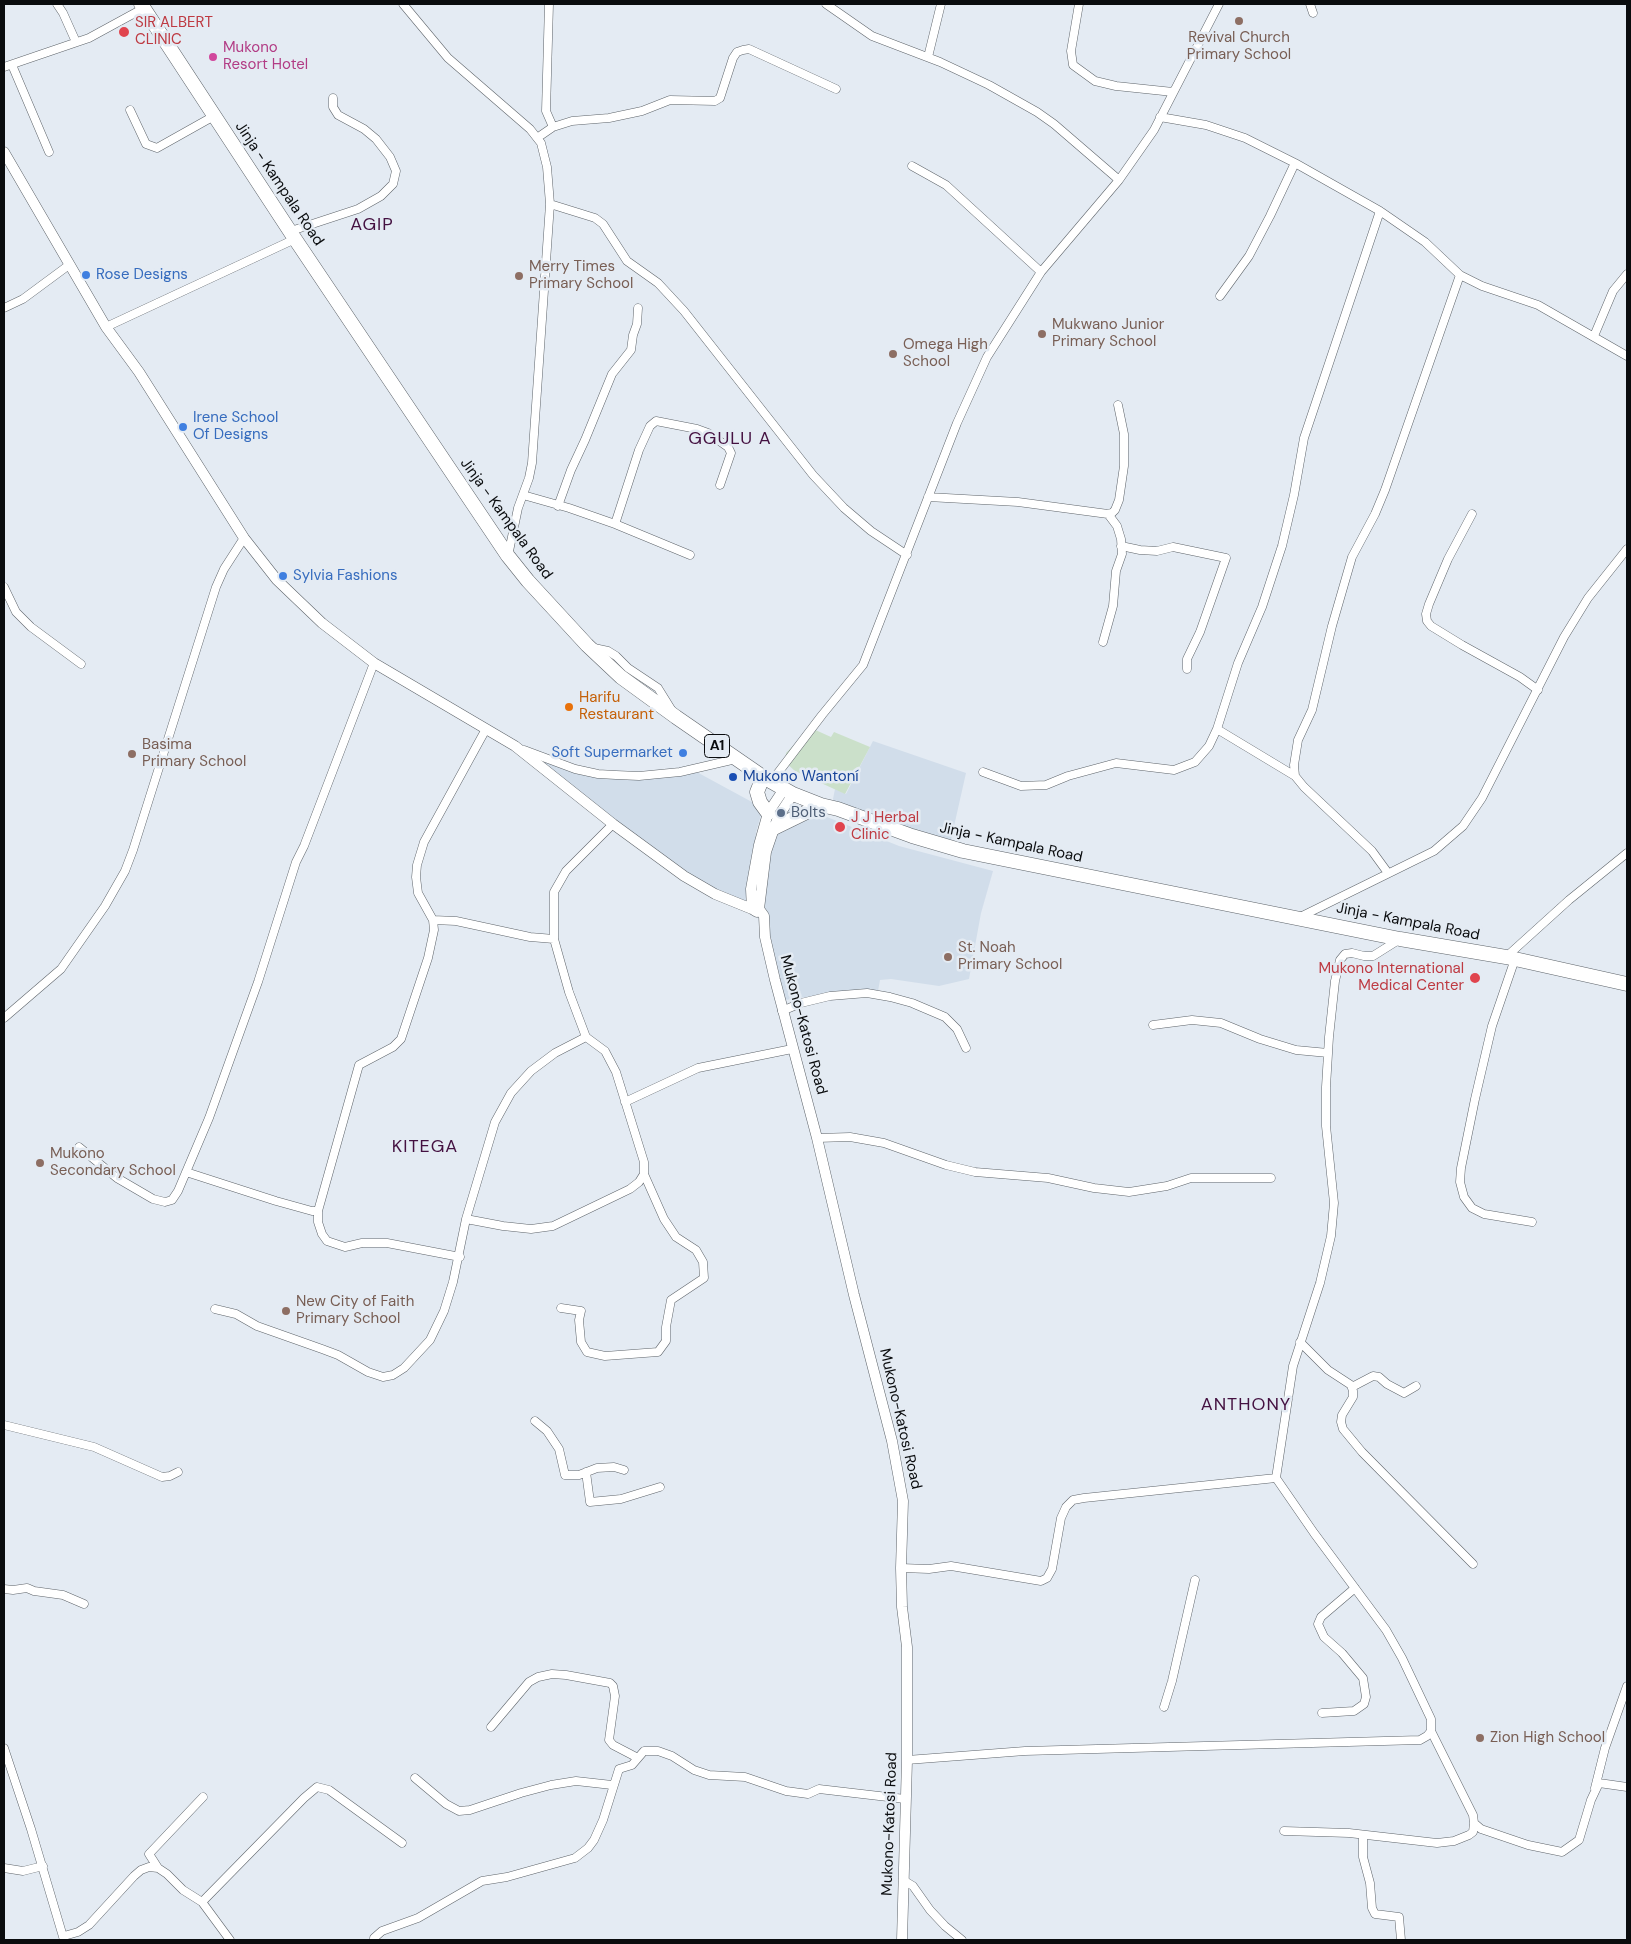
<!DOCTYPE html>
<meta charset="utf-8">
<style>
body{margin:0}
#map{position:relative;width:1631px;height:1944px;overflow:hidden;background:#e4ebf3;font-family:"DM Sans",sans-serif}
canvas{display:block}
.frame{position:absolute;inset:0;border:5px solid #0a0c0e;pointer-events:none}
</style>
<div id="map">
<canvas width="1631" height="1944"></canvas>
<div class="frame"></div>
</div>
<script>
const context = document.querySelector('canvas').getContext('2d');
context.lineJoin = 'round';
function paint(path, color) { context.fillStyle = color; context.fill(path, 'evenodd'); }
const shape = rows => new Path2D(rows.map(r => 'M' + r).join(''));
function trace(path, color, width, dash) { context.strokeStyle = color; context.lineWidth = width; context.lineCap = dash ? 'butt' : 'round'; context.setLineDash(dash || []); context.stroke(path); }
function write(font, color, halo, rows, align = 'center') {
  context.font = font + ' "DM Sans",sans-serif'; context.lineWidth = 5; context.setLineDash([]); context.textBaseline = 'middle'; context.strokeStyle = halo; context.fillStyle = color; for (const [text, x, y, turn = 0] of rows) {
    context.save(); context.translate(x, y); context.rotate((+turn || 0) * Math.PI / 180); context.textAlign = isNaN(turn) ? turn : align; if (halo) context.strokeText(text, 0, 0); context.fillText(text, 0, 0); context.restore();
  }
}
const built = shape([
 [873,741,966,773,950,844,835,804,833,799,835,789,846,794],
 [528,755,595,774,655,775,693,770,763,808,756,832,751,909,680,872],
 [788,807,807,809,899,846,993,871,981,913,969,979,939,986,891,979,880,980,878,991,855,990,778,1001,763,913,776,813]
]);
const green = shape([
 [811,728,831,737,834,732,870,747,845,794,795,771,785,762,786,753]
]);
const street = shape([
 [57,4,63,13,76,42],
 [403,4,448,58,530,129,541,143,547,167,550,204,532,463,529,478,518,508,508,556],
 [549,4,546,111,553,127],
 [826,4,872,36,940,62,989,85,1037,112,1054,124,1119,180],
 [1079,4,1071,51,1073,65,1095,81,1116,86,1173,92],
 [1310,4,1313,13],
 [928,57,941,4],
 [12,65,49,152],
 [4,67,89,38,144,8],
 [130,110,146,144,157,148,214,116],
 [1160,117,1206,125,1245,138,1295,163,1380,211,1425,242,1460,275,1482,286,1538,305,1627,356],
 [537,138,553,127,572,121,609,118,642,111,670,100,715,101,720,98,733,58,737,52,743,50,749,49,836,89],
 [912,166,946,185,1041,272],
 [550,204,595,218,603,224,627,261,658,283,684,311,813,475,844,508,871,531,907,555],
 [291,231,358,209,381,196,393,184,396,171,390,157,376,139,364,129,338,115,333,107,333,98],
 [1220,296,1249,256,1270,216,1295,163],
 [4,308,23,299,69,265],
 [106,327,295,239],
 [1594,336,1613,291,1627,274],
 [523,495,569,508,615,524,639,450,650,426,656,421,697,429,708,433,728,447,731,453,720,485],
 [928,497,1018,502,1108,514,1112,513,1115,510,1119,500,1124,466,1124,434,1118,405],
 [558,506,571,470,585,440,612,374,631,350,633,335,637,324,638,308],
 [1472,514,1448,559,1429,604,1426,614,1427,621,1431,626,1462,645,1520,677,1538,690],
 [615,524,690,555],
 [1121,546,1140,550,1157,551,1173,547,1226,558,1200,632,1187,659,1187,669],
 [4,587,16,612,31,627,81,664],
 [1103,642,1113,606,1116,571,1122,554,1121,539,1117,526,1108,514],
 [594,648,608,651,616,656,628,668,658,688,671,709],
 [1217,729,1295,776],
 [524,750,575,769,598,774,616,775,639,776,680,772,736,759],
 [983,772,1021,786,1046,785,1068,776,1116,763,1174,770,1195,762,1209,746,1217,729,1238,663,1262,607,1282,546,1294,495,1304,438,1380,211],
 [771,782,822,715,863,665,957,423,987,357,1041,272,1119,180,1154,130,1219,4],
 [1388,873,1372,851,1304,787,1295,776,1294,765,1298,740,1312,710,1332,626,1352,557,1375,514,1385,490,1460,275],
 [1300,917,1434,851,1463,826,1482,798,1564,637,1588,598,1627,549],
 [433,920,456,921,530,937,554,939],
 [1506,957,1569,900,1627,853],
 [1515,959,1492,1026,1475,1099,1461,1168,1460,1182,1464,1197,1472,1208,1484,1214,1532,1222],
 [782,1011,801,1003,830,996,867,993,890,997,912,1003,945,1017,957,1029,966,1048],
 [4,1018,61,969,105,906,125,871,133,850,216,587,224,569,244,538],
 [1153,1025,1192,1020,1221,1023,1260,1039,1296,1050,1328,1053],
 [625,1102,698,1068,792,1049],
 [817,1138,850,1137,884,1143,946,1165,975,1172,1048,1178,1094,1188,1129,1192,1167,1186,1191,1178,1271,1178],
 [79,1147,117,1178,153,1199,165,1202,172,1200,178,1191,209,1118,258,982,296,862,304,846,374,663],
 [186,1172,276,1201,312,1211,318,1211],
 [466,1219,503,1226,531,1229,553,1226,630,1189,639,1182,644,1174,644,1162,616,1072,605,1051,586,1037],
 [460,1257,387,1243,362,1243,345,1247,327,1241,322,1234,318,1222,318,1211,359,1065,393,1047,401,1039,428,958,434,930,433,920,418,893,416,877,417,865,424,842,486,729],
 [561,1308,581,1311,579,1320,581,1342,587,1352,605,1356,658,1352,666,1341,666,1327,671,1300,704,1278,703,1262,696,1250,676,1237,664,1219,644,1174],
 [215,1309,236,1314,257,1326,322,1349,338,1355,368,1372,383,1377,393,1375,404,1368,430,1340,444,1311,453,1282,466,1219,495,1122,511,1093,531,1071,555,1053,586,1037,569,992,554,939,554,892,566,871,613,824],
 [1300,1342,1328,1370,1351,1385,1353,1391,1353,1397,1342,1415,1341,1422,1343,1429,1362,1452,1473,1564],
 [1352,1387,1373,1376,1379,1377,1387,1384,1404,1393,1416,1386],
 [535,1421,547,1431,559,1449,565,1475,579,1475,597,1468,614,1467,624,1470],
 [4,1425,94,1447,162,1477,170,1476,178,1472],
 [586,1472,590,1502,621,1499,660,1487],
 [901,1568,929,1569,951,1566,1041,1581,1047,1578,1052,1569,1061,1518,1066,1507,1073,1500,1084,1498,1276,1478],
 [4,1589,13,1590,27,1588,34,1591,63,1595,84,1604],
 [1164,1707,1172,1681,1195,1580],
 [1322,1713,1354,1711,1364,1704,1366,1697,1363,1678,1342,1653,1324,1637,1318,1624,1321,1617,1355,1588],
 [491,1727,529,1682,538,1677,552,1674,566,1675,610,1683,613,1686,615,1696,609,1740,613,1745,638,1758],
 [4,1748,31,1829,64,1940],
 [907,1760,1025,1751,1420,1740,1427,1736,1431,1731,1431,1719,1402,1658,1386,1630,1314,1533,1276,1478,1293,1366,1320,1283,1331,1236,1334,1203,1326,1126,1326,1087,1329,1037,1335,981,1340,960,1345,954,1352,953,1364,956,1373,956,1400,939],
 [415,1778,446,1804,459,1811,470,1810,521,1793,551,1785,576,1781,612,1785],
 [1595,1788,1605,1748,1627,1686],
 [1474,1823,1481,1829,1528,1845,1562,1852,1579,1840,1591,1800,1599,1783,1627,1787],
 [1284,1831,1349,1833,1437,1843,1454,1841,1469,1835,1473,1832,1474,1823,1473,1815,1431,1731],
 [1363,1835,1363,1857,1370,1883,1372,1908,1375,1914,1399,1917,1401,1940],
 [4,1868,23,1871,43,1866],
 [158,1868,149,1854,203,1797],
 [903,1880,913,1886,930,1910,945,1926,962,1940],
 [202,1902,304,1798,317,1787,329,1790,402,1843],
 [64,1936,78,1932,89,1925,134,1876,141,1870,149,1867,158,1868,167,1874,183,1890,202,1902,230,1940],
 [374,1940,374,1938,382,1931,418,1918,482,1881,507,1877,575,1858,588,1848,594,1840,603,1820,619,1769,632,1765,644,1751,658,1751,672,1756,694,1770,709,1775,745,1777,786,1791,808,1794,819,1789,905,1799]
]);
const secondary = shape([
 [4,152,106,327,139,372,244,538,277,580,322,623,374,663,515,746,613,824,684,876,715,894,752,909,759,909],
 [793,794,778,817,766,852,759,909,764,916,765,937,775,980,817,1138,854,1295,892,1441,903,1501,901,1568,902,1607,907,1647,907,1760,902,1940],
 [757,912,752,909,751,889,759,845,768,813,784,789]
]);
const highway = shape([
 [141,4,295,239,508,556,528,581,587,645,621,677,676,717,763,777,793,794,821,805,838,809,912,836,963,851,1400,939,1506,957,1627,984],
 [763,777,757,792,760,802,768,813],
 [774,828,821,805]
]);
const markers = [
 [1239,21,5,"#8d6e63"],
 [124,32,6,"#e0444e"],
 [213,57,5,"#d1479c"],
 [86,275,5,"#3f7fe0"],
 [519,276,5,"#8d6e63"],
 [1042,334,5,"#8d6e63"],
 [893,354,5,"#8d6e63"],
 [183,427,5,"#3f7fe0"],
 [283,576,5,"#3f7fe0"],
 [569,707,5,"#e8710a"],
 [683,753,5,"#3f7fe0"],
 [132,754,5,"#8d6e63"],
 [733,777,5,"#1a4fb4"],
 [781,813,5,"#5c6f8a"],
 [840,827,6,"#e0444e"],
 [948,957,5,"#8d6e63"],
 [1475,978,6,"#e0444e"],
 [40,1163,5,"#8d6e63"],
 [286,1311,5,"#8d6e63"],
 [1480,1738,5,"#8d6e63"]
];
const shields = [
 [717,746,25]
];
const shieldNames = [
 ["A1",717,746]
];
const healthNames = [
 ["SIR ALBERT",135,23],
 ["CLINIC",135,40],
 ["J J Herbal",851,818],
 ["Clinic",851,835],
 ["Mukono International",1464,969,"right"],
 ["Medical Center",1464,986,"right"]
];
const educationNames = [
 ["Revival Church",1239,38,"center"],
 ["Primary School",1239,55,"center"],
 ["Merry Times",529,267],
 ["Primary School",529,284],
 ["Mukwano Junior",1052,325],
 ["Primary School",1052,342],
 ["Omega High",903,345],
 ["School",903,362],
 ["Basima",142,745],
 ["Primary School",142,762],
 ["St. Noah",958,948],
 ["Primary School",958,965],
 ["Mukono",50,1154],
 ["Secondary School",50,1171],
 ["New City of Faith",296,1302],
 ["Primary School",296,1319],
 ["Zion High School",1490,1738]
];
const hotelNames = [
 ["Mukono",223,48],
 ["Resort Hotel",223,65]
];
const streetNames = [
 ["Jinja - Kampala Road",279,184,56],
 ["Jinja - Kampala Road",506,519,54],
 ["Jinja - Kampala Road",1011,843,12],
 ["Jinja - Kampala Road",1408,922,11],
 ["Mukono-Katosi Road",803,1025,75],
 ["Mukono-Katosi Road",900,1419,77],
 ["Mukono-Katosi Road",890,1824,-88]
];
const shopNames = [
 ["Rose Designs",96,275],
 ["Irene School",193,418],
 ["Of Designs",193,435],
 ["Sylvia Fashions",293,576],
 ["Soft Supermarket",673,753,"right"]
];
const foodNames = [
 ["Harifu",579,698],
 ["Restaurant",579,715]
];
const transitNames = [
 ["Mukono Wantoní",743,777]
];
const serviceNames = [
 ["Bolts",791,813]
];
const quarterNames = [
 ["AGIP",372,225],
 ["GGULU A",730,439],
 ["KITEGA",425,1147],
 ["ANTHONY",1246,1405]
];
paint(built, '#d1ddea');
paint(green, '#cbe0ca');
trace(street, '#5e646a', 9);
trace(secondary, '#5e646a', 11);
trace(highway, '#5e646a', 15);
trace(street, '#fff', 8);
trace(secondary, '#fff', 10);
trace(highway, '#fff', 14);
for (const [x, y, r, color] of markers) { const dot = new Path2D(); dot.arc(x, y, r, 0, 2 * Math.PI); context.fillStyle = color; context.fill(dot); trace(dot, '#e4ebf3', 2); }
for (const [x, y, w] of shields) { const box = new Path2D(); box.roundRect(x - w / 2, y - 11.5, w, 23, 4); context.fillStyle = '#e4ebf3'; context.fill(box); trace(box, '#0a0c0e', 1); }
write('bold 14px', '#0a0c0e', null, shieldNames);
write('15px', '#be3a42', '#e4ebf3', healthNames, 'left');
write('15px', '#785e54', '#e4ebf3', educationNames, 'left');
write('15px', '#b23c85', '#e4ebf3', hotelNames, 'left');
write('15px', '#0a0c0e', '#e4ebf3', streetNames);
write('15px', '#366cbe', '#e4ebf3', shopNames, 'left');
write('15px', '#c56008', '#e4ebf3', foodNames, 'left');
write('15px', '#164399', '#e4ebf3', transitNames, 'left');
write('15px', '#4e5e75', '#e4ebf3', serviceNames, 'left');
context.letterSpacing = '1px';
write('18px', '#441141', '#e4ebf3', quarterNames);
context.letterSpacing = '0px';
</script>
